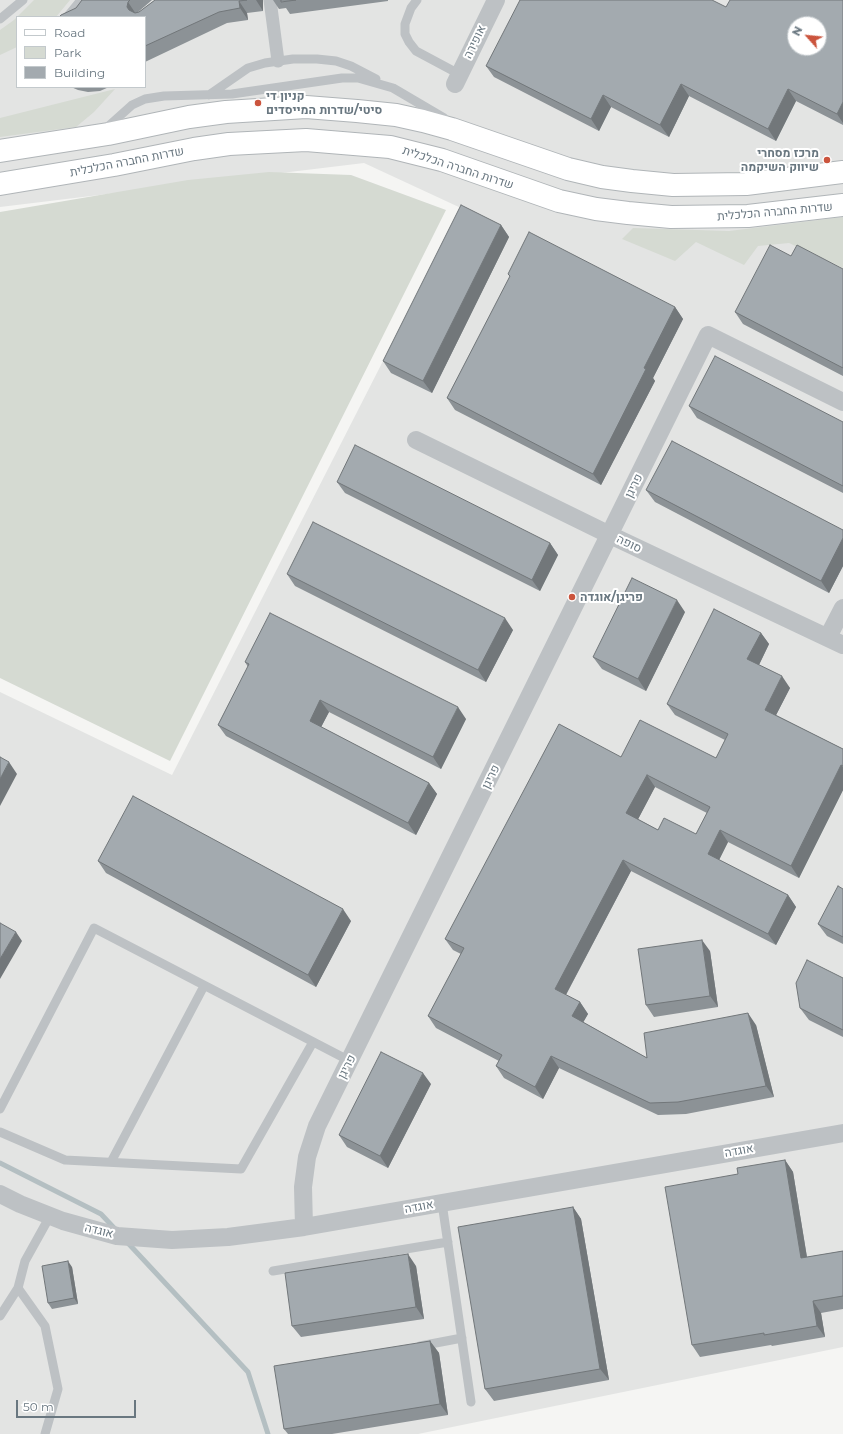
<!DOCTYPE html>
<meta charset="utf-8">
<style>
body{margin:0}
#map{position:relative;width:843px;height:1434px;overflow:hidden;background:#f5f5f3;font-family:Montserrat,sans-serif}
canvas{display:block}
.legend{position:absolute;left:16px;top:16px;width:130px;height:72px;box-sizing:border-box;background:#fff;border:1px solid #c3c9cc;margin:0;padding:5px 7px;list-style:none;font-size:12px;color:#697780}
.legend li{display:flex;align-items:center;gap:8px;height:20px}
.legend b{width:20px;border:1px solid #c3c9cc}
.north{position:absolute;left:787px;top:16px;width:40px;height:40px;box-sizing:border-box;background:#fff;border:1px solid #c3c9cc;border-radius:50%;rotate:297deg;font-size:11px;font-weight:700;line-height:16px;text-align:center;color:#697780}
.north::after{content:'';display:block;margin:auto;width:14px;height:18px;background:#cb543d;clip-path:polygon(50% 0,100% 100%,50% 72%,0 100%)}
.scale{position:absolute;left:16px;top:1400px;width:120px;height:18px;box-sizing:border-box;border:2px solid #697780;border-top:0;padding-left:5px;font-size:12px;line-height:14px;white-space:nowrap;color:#697780;-webkit-text-stroke:3px #fff;paint-order:stroke}
</style>
<div id="map">
<canvas width="843" height="1434"></canvas>
<ul class="legend">
<li><b style="height:5px;background:#fff"></b>Road</li>
<li><b style="height:11px;background:#d5dad2"></b>Park</li>
<li><b style="height:11px;background:#a3aaaf"></b>Building</li>
</ul>
<div class="north">N</div>
<div class="scale">50 m</div>
</div>
<script>
const context = document.querySelector('canvas').getContext('2d');
context.lineJoin = 'round';
function paint(path, color) { context.fillStyle = color; context.fill(path, 'evenodd'); }
const shape = rows => new Path2D(rows.map(r => 'M' + r).join(''));
function trace(path, color, width, dash) { context.strokeStyle = color; context.lineWidth = width; context.lineCap = dash ? 'butt' : 'round'; context.setLineDash(dash || []); context.stroke(path); }
function write(font, color, halo, rows, align = 'center') {
  context.font = font + ' Montserrat,Heebo,sans-serif'; context.lineWidth = 4; context.setLineDash([]); context.textBaseline = 'middle'; context.strokeStyle = halo; context.fillStyle = color; for (const [text, x, y, turn = 0] of rows) {
    context.save(); context.translate(x, y); context.rotate((+turn || 0) * Math.PI / 180); context.textAlign = isNaN(turn) ? turn : align; if (halo) context.strokeText(text, 0, 0); context.fillText(text, 0, 0); context.restore();
  }
}
const built = shape([
 [0,0,843,0,843,1347,418,1434,0,1434,0,692,172,775,461,208,364,163,0,207],
 [17,17,145,17,145,87,17,87],
 [795,24,819,24,819,48,795,48]
]);
const green = shape([
 [34,0,70,0,56,17,17,17,17,47,0,55,0,30,14,20],
 [115,89,94,112,76,127,0,137,0,118],
 [269,172,351,175,446,210,170,761,0,678,0,212,188,180],
 [843,217,843,268,789,243,758,246,744,265,696,242,675,261,622,239,633,228,729,231]
]);
const stream = shape([
 [0,1163,101,1214,116,1230],
 [127,1242,248,1372,268,1434]
]);
const service = shape([
 [417,0,411,8,405,24,405,34,409,42,416,51,459,74],
 [67,17,81,0],
 [0,19,23,0],
 [209,95,248,68,265,63,293,59,317,59,336,61,351,66,376,79],
 [103,131,132,105,145,99,164,96,232,94,342,78,358,78,393,88,444,118],
 [0,1109,94,928,350,1061],
 [0,1132,65,1160,241,1169,313,1042],
 [111,1162,204,986],
 [442,1203,471,1402],
 [273,1271,448,1242],
 [0,1316,18,1288],
 [420,1346,462,1338],
 [45,1434,58,1389,45,1326,18,1288,25,1261,50,1216]
]);
const pedestrian = shape([
 [270,0,278,61]
]);
const minor = shape([
 [455,84,496,0],
 [416,440,610,535,843,645],
 [828,637,843,608],
 [0,1194,20,1204,63,1221,117,1236,172,1240,228,1237,304,1227,843,1133],
 [304,1227,303,1187,307,1157,317,1126,708,335,843,402]
]);
const secondary = shape([
 [0,151,108,134,189,117,226,112,306,107,357,111,396,115,423,121,452,129,568,169,602,177,632,181,673,185,746,184,843,172],
 [0,184,114,165,194,149,229,144,306,140,390,147,442,160,559,201,596,209,628,213,671,217,748,216,843,205]
]);
const wall = shape([
 [82,0,152,0,137,13,139,12,155,0,263,0,263,11,247,13,248,20,227,23,145,62,145,17,76,8],
 [273,0,388,0,388,1,290,14,286,8,279,9],
 [843,0,843,125,796,101,776,141,689,96,669,137,611,107,599,131,494,77,486,66,726,7],
 [71,87,109,87,100,91,88,92,78,90],
 [501,225,509,237,432,393,391,373,383,361],
 [843,269,843,376,743,324,735,312],
 [508,274,675,307,683,319,653,378,655,381,601,485,455,410,447,398,510,277],
 [689,406,843,422,843,493,697,418],
 [337,482,550,543,558,555,540,591,345,493],
 [646,490,843,530,843,566,829,593,655,502],
 [287,574,513,630,486,682,295,586],
 [685,612,646,691,602,669,593,657],
 [761,633,769,644,759,665,790,688,776,715,843,749,843,790,799,878,728,842,719,860,788,895,796,907,776,945,631,871,566,995,580,1002,588,1014,583,1022,647,1058,756,1025,774,1097,686,1114,658,1115,559,1068,543,1099,504,1078,496,1066,499,1061,436,1028,428,1016,461,954,453,950,445,939,621,757,716,758,725,740,675,715,667,704],
 [655,787,707,813,696,834,658,830,638,819],
 [245,662,466,719,441,769,329,712,321,727,429,783,437,794,416,835,226,736,218,725,248,667],
 [98,861,351,921,316,987,106,873],
 [843,889,843,944,827,936,818,924],
 [710,951,718,1007,654,1017,646,1005],
 [843,978,843,1037,809,1020,800,1008],
 [431,1084,388,1168,347,1147,339,1135],
 [785,1160,793,1172,807,1257,843,1251,843,1309,821,1313,825,1337,772,1346,771,1345,700,1357,692,1345,738,1174],
 [573,1207,581,1219,609,1380,494,1401,485,1389],
 [416,1266,424,1319,301,1337,292,1326],
 [72,1267,78,1304,52,1309,48,1303],
 [430,1341,439,1353,448,1415,332,1434,288,1434,284,1429]
]);
const shadedWall = shape([
 [256,0,263,0,263,11],
 [239,1,247,13,248,20,240,8],
 [128,2,136,14,129,10,127,7],
 [681,84,689,96,669,137,660,125],
 [788,89,796,101,776,141,768,129],
 [603,95,611,107,599,131,591,119],
 [843,102,843,123,837,114],
 [501,225,509,237,432,393,423,381],
 [675,307,683,319,653,378,655,381,601,485,593,474,644,368],
 [843,538,843,566,829,593,821,581],
 [550,543,558,555,540,591,532,580],
 [677,600,685,612,646,691,638,679],
 [505,618,513,630,486,682,478,670],
 [761,633,769,644,756,671,747,659],
 [782,676,790,688,773,721,765,710],
 [320,700,329,712,318,733,310,721],
 [458,707,466,719,441,769,433,757],
 [9,762,17,774,0,806,0,779],
 [841,765,843,767,843,790,799,878,791,866],
 [647,775,655,787,635,825,626,813],
 [429,783,437,794,416,835,408,823],
 [720,830,728,842,716,866,708,854],
 [623,860,631,871,563,1000,555,989],
 [788,895,796,907,776,945,768,934],
 [343,909,351,921,316,987,308,975],
 [16,932,22,941,0,979,0,959],
 [702,940,710,951,718,1007,710,996],
 [580,1002,588,1014,580,1028,572,1016],
 [748,1013,756,1025,774,1097,766,1086],
 [551,1056,559,1068,543,1099,535,1087],
 [423,1073,431,1084,388,1168,380,1156],
 [785,1160,793,1172,809,1270,801,1258],
 [573,1207,581,1219,609,1380,600,1369],
 [408,1254,416,1266,424,1319,416,1307],
 [68,1261,72,1267,78,1304,74,1298],
 [813,1301,821,1313,825,1337,817,1326],
 [430,1341,439,1353,448,1415,440,1404]
]);
const building = shape([
 [82,0,130,0,128,2,127,7,129,10,135,13,139,12,155,0,247,0,239,1,240,8,219,12,145,46,145,17,59,17,61,15,76,8,82,0],
 [281,0,296,0,281,2,281,0],
 [520,0,712,0,726,7,730,0,843,0,843,102,837,114,788,89,768,129,681,84,660,125,603,95,591,119,486,66,520,0],
 [795,24,819,24,819,48,795,48,795,24],
 [461,205,501,225,423,381,383,361,461,205],
 [529,232,675,307,644,368,646,369,593,474,447,398,510,276,508,274,529,232],
 [770,245,791,256,797,245,843,269,843,368,735,312,770,245],
 [715,356,843,422,843,486,689,406,715,356],
 [672,441,843,530,843,538,821,581,646,490,672,441],
 [355,445,550,543,532,580,337,482,355,445],
 [313,522,505,618,478,670,287,574,313,522],
 [632,578,677,600,638,679,593,657,632,578],
 [714,609,761,633,747,659,782,676,765,710,843,749,843,766,841,765,791,866,720,830,708,854,788,895,768,934,623,860,555,989,580,1002,572,1016,647,1058,644,1033,748,1013,766,1086,678,1102,650,1103,551,1056,535,1087,496,1066,502,1055,428,1016,464,948,445,939,559,724,621,757,640,720,716,758,728,734,667,704,714,609],
 [647,775,710,807,696,834,664,818,658,830,626,813,647,775],
 [270,613,458,707,433,757,320,700,310,721,429,783,408,823,218,725,249,664,245,662,270,613],
 [0,757,9,762,0,779,0,757],
 [133,796,343,909,308,975,98,861,133,796],
 [838,886,843,889,843,937,818,924,838,886],
 [0,923,16,932,0,959,0,923],
 [702,940,710,996,646,1005,638,949,702,940],
 [807,960,843,978,843,1030,800,1008,796,983,807,960],
 [381,1052,423,1073,380,1156,339,1135,381,1052],
 [785,1160,801,1258,843,1251,843,1296,813,1301,817,1326,764,1335,764,1333,692,1345,665,1187,738,1174,737,1168,785,1160],
 [573,1207,600,1369,485,1389,458,1227,573,1207],
 [408,1254,416,1307,292,1326,285,1273,408,1254],
 [68,1261,74,1298,48,1303,42,1266,68,1261],
 [430,1341,440,1404,284,1429,274,1366,430,1341]
]);
const markers = [
 [258,103,4,"#cb543d"],
 [827,160,4,"#cb543d"],
 [572,597,4,"#cb543d"]
];
const streetNames = [
 ["אופירה",475,42,-64],
 ["שדרות החברה הכלכלית",127,162,-11],
 ["שדרות החברה הכלכלית",458,168,18],
 ["שדרות החברה הכלכלית",775,212,-5],
 ["פריגן",634,486,-64],
 ["סופה",629,544,25],
 ["פריגן",491,777,-64],
 ["פריגן",347,1067,-63],
 ["אוגדה",739,1151,-10],
 ["אוגדה",419,1207,-10],
 ["אוגדה",99,1231,14]
];
const poiNames = [
 ["קניון די",266,96],
 ["סיטי/שדרות המייסדים",266,110],
 ["מרכז מסחרי",819,153,"right"],
 ["שיווק השיקמה",819,167,"right"],
 ["פריגן/אוגדה",580,597]
];
paint(built, '#e3e4e3');
paint(green, '#d5dad2');
trace(stream, '#b4bfc2', 5);
trace(secondary, '#b0b5b8', 24);
trace(service, '#bdc1c4', 9);
trace(pedestrian, '#bdc1c4', 13);
trace(minor, '#bdc1c4', 18);
trace(secondary, '#fff', 22);
paint(wall, '#8c9296');
paint(shadedWall, '#72777a');
paint(building, '#a3aaaf');
trace(building, '#72777a', 1);
for (const [x, y, r, color] of markers) { const dot = new Path2D(); dot.arc(x, y, r, 0, 2 * Math.PI); context.fillStyle = color; context.fill(dot); trace(dot, '#fff', 1.5); }
write('12px', '#697780', '#fff', streetNames);
write('bold 12px', '#697780', '#fff', poiNames, 'left');
</script>
